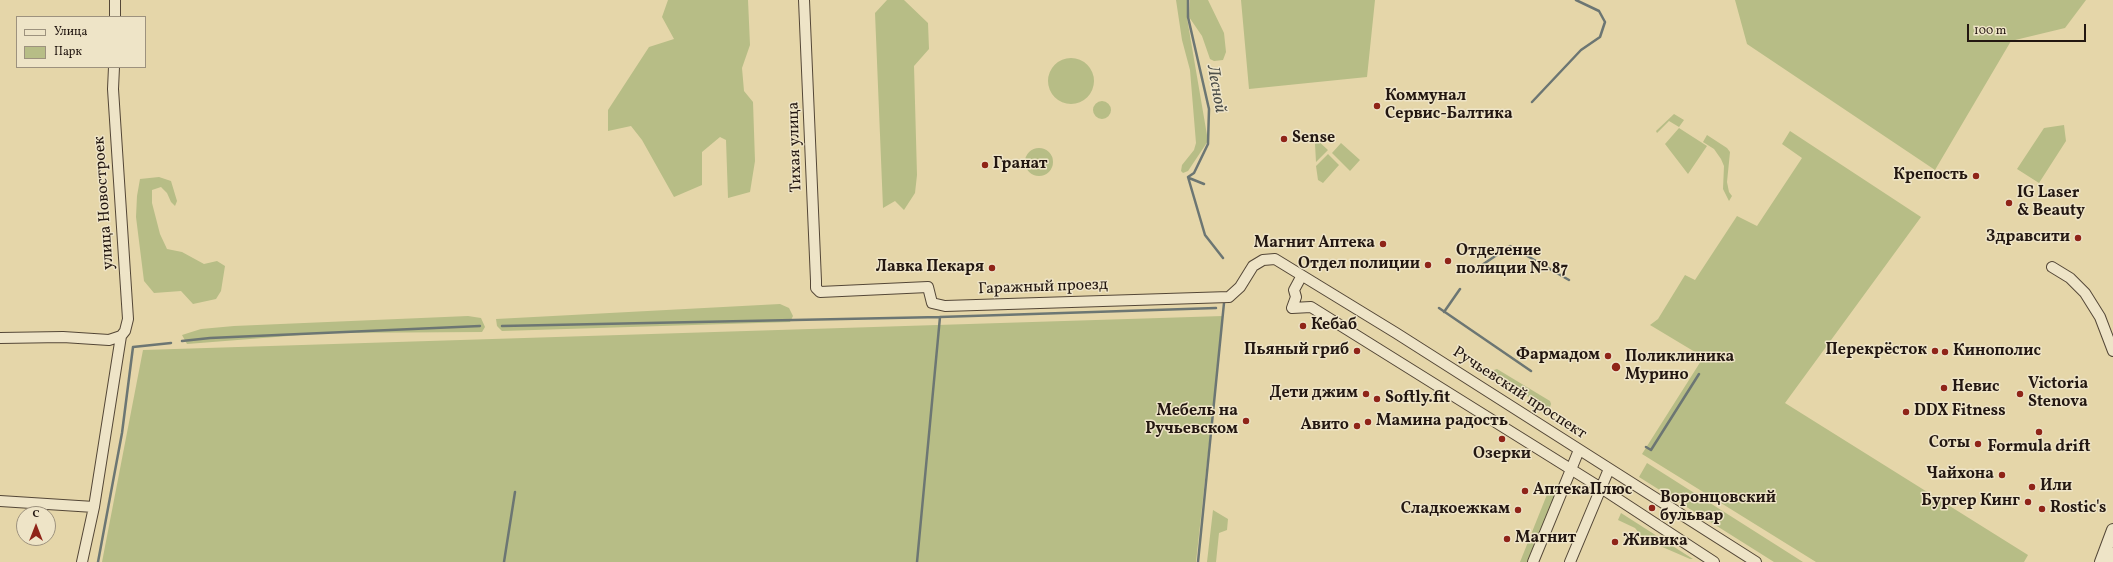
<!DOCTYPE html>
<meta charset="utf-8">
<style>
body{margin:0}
#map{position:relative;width:2113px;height:562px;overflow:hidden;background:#e5d6a9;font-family:Vollkorn,serif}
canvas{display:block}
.legend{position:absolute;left:16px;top:16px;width:130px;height:52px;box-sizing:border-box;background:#eee4c7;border:1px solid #9d927e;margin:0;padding:5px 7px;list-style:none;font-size:12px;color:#231711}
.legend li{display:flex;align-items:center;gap:8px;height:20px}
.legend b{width:20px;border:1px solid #9d927e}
.north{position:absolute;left:16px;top:506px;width:40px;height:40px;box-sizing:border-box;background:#eee4c7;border:1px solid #9d927e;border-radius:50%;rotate:0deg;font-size:11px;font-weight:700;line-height:16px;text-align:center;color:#231711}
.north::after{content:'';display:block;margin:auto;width:14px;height:18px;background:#8f2418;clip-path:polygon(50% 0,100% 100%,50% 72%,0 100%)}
.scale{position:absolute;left:1967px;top:24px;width:119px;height:18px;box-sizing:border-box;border:2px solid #231711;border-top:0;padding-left:5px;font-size:12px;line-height:14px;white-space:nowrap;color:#231711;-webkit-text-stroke:3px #eee4c7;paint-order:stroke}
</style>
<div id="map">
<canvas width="2113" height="562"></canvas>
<ul class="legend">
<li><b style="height:5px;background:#eee4c7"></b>Улица</li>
<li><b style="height:11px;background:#b7bd86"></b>Парк</li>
</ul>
<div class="north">С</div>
<div class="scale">100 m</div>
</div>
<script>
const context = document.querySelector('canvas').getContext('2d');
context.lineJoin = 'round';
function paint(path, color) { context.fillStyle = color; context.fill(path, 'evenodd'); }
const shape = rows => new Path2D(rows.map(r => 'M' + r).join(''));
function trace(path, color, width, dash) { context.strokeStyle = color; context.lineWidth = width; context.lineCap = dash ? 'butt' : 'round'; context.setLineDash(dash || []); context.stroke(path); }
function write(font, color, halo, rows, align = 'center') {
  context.font = font + ' Vollkorn,serif'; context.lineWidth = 3; context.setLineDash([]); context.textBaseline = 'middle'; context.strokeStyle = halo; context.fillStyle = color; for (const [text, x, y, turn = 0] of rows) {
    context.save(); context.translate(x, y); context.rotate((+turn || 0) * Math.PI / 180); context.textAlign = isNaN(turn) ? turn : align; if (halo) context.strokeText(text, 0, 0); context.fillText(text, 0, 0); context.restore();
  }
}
const green = shape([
 [668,0,748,0,750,45,742,68,744,91,753,102,755,161,750,192,728,198,726,140,720,137,702,152,702,185,674,197,642,140,631,126,608,131,608,110,649,47,674,39,662,17],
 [887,0,904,0,928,23,929,49,914,66,917,175,915,193,904,210,895,201,883,208,875,13],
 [1176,0,1187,0,1187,18,1208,141,1188,171,1183,173,1181,171,1182,165,1194,150,1196,143,1190,70,1182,40],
 [1190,0,1208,0,1224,33,1226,52,1223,60,1214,61,1210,59,1202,36,1189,17],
 [1241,0,1375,0,1367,77,1249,89],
 [1735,0,2086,0,2065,28,2011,41,1935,170,1747,44],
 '1048 81a23 23 0 1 1 46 0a23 23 0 1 1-46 0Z',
 '1093 110a9 9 0 1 1 18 0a9 9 0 1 1-18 0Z',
 [1674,114,1684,120,1679,127,1669,121,1657,133,1656,131],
 [2064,125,2066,141,2039,183,2017,169,2044,128],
 [1679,128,1707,146,1688,174,1665,144],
 [1790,131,1921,217,1785,403,2028,555,2024,562,1816,562,1642,454,1701,361,1695,352,1650,325,1658,319,1685,275,1695,280,1737,216,1757,226,1802,158,1782,144],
 [1707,135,1727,148,1730,152,1727,182,1729,192,1732,196,1729,201,1723,189,1724,166,1721,159,1714,149,1703,142],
 [1318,141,1328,150,1316,162,1315,144],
 [1341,143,1360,160,1350,171,1332,153],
 '1025 162a14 14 0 1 1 28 0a14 14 0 1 1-28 0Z',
 [1328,154,1339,165,1323,183,1318,180,1316,166],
 [159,177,171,181,177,201,175,206,171,202,167,193,161,187,152,190,152,203,160,234,167,249,182,252,204,264,217,261,225,266,221,291,216,299,193,304,181,291,154,293,144,281,136,217,137,196,140,179],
 [780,304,789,308,793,316,790,322,502,331,497,326,496,319],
 [468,316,481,318,485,327,482,332,326,333,187,344,182,335,201,329,234,326],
 [1223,316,1196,562,102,562,143,350],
 [1497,369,1550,401,1551,404,1550,407,1546,408,1495,376,1494,370],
 [1647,463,1803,562,1774,562,1639,477],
 [1557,487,1559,488,1530,562,1520,562,1548,492,1552,488],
 [1213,510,1228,519,1227,530,1219,533,1216,562,1207,562],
 [1621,513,1693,559,1690,559,1644,539,1635,528,1618,520]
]);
const stream = shape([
 [1188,0,1188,17,1209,109,1208,144,1194,173,1188,177,1205,235,1223,258],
 [1532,102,1581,50,1600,37,1605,22,1599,11,1576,0],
 [1189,178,1204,184],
 [1482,265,1510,246,1569,280],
 [1439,308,1531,371],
 [1444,312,1460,289],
 [502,326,940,317,1216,308],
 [182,341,210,338,480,326],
 [1646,447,1651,450,1699,374],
 [98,562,122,433,133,347,171,343],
 [504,562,515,492],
 [917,562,940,317],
 [1198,562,1224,303]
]);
const minor = shape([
 [804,0,816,281,816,288,820,292,928,287,932,303,945,306,1229,297,1240,287,1253,266,1263,260,1275,259,1396,333,1756,562],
 [115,17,115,0],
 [2052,267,2070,278,2085,293,2100,317,2113,351],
 [1301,277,1294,290,1296,297,1292,308,1311,307,1601,488,1714,562],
 [0,338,63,337,109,340,121,336,125,331,128,319,113,89,114,67],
 [0,501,94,507],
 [82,562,94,507,121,336],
 [1533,562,1579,450],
 [1570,562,1609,469]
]);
const tertiary = shape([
 [2101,562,2113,530],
 [2110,562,2113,554]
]);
const markers = [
 [1377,106,4,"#8f2418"],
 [1284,139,4,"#8f2418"],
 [985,165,4,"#8f2418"],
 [1976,176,4,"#8f2418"],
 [2009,203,4,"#8f2418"],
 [2078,238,4,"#8f2418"],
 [1383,244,4,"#8f2418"],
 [1448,261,4,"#8f2418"],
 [1428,265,4,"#8f2418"],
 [992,268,4,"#8f2418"],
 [1303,326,4,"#8f2418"],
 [1357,351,4,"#8f2418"],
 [1935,351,4,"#8f2418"],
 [1945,352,4,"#8f2418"],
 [1608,356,4,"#8f2418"],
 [1616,367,5,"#8f2418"],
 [1944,388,4,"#8f2418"],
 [1366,394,4,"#8f2418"],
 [2020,394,4,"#8f2418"],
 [1377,399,4,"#8f2418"],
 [1906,412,4,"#8f2418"],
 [1246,421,4,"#8f2418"],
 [1368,422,4,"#8f2418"],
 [1357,426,4,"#8f2418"],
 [2039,432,4,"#8f2418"],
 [1502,439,4,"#8f2418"],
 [1978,444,4,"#8f2418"],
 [2002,475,4,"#8f2418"],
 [2032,487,4,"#8f2418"],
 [1525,491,4,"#8f2418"],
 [2028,502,4,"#8f2418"],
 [1652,508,4,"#8f2418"],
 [2042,509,4,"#8f2418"],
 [1518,510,4,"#8f2418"],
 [1507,539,4,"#8f2418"],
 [1615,542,4,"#8f2418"]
];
const poiNames = [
 ["Коммунал",1385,97],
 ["Сервис-Балтика",1385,115],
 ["Sense",1292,139],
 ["Гранат",993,165],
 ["Крепость",1968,176,"right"],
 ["IG Laser",2017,194],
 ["& Beauty",2017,212],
 ["Здравсити",2070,238,"right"],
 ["Магнит Аптека",1375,244,"right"],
 ["Отделение",1456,252],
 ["полиции № 87",1456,270],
 ["Отдел полиции",1420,265,"right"],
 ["Лавка Пекаря",984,268,"right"],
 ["Кебаб",1311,326],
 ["Пьяный гриб",1349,351,"right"],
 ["Перекрёсток",1927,351,"right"],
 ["Кинополис",1953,352],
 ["Фармадом",1600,356,"right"],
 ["Поликлиника",1625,358],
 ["Мурино",1625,376],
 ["Victoria",2028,385],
 ["Stenova",2028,403],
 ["Невис",1952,388],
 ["Дети джим",1358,394,"right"],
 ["Softly.fit",1385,399],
 ["Мебель на",1238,412,"right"],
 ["Ручьевском",1238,430,"right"],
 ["DDX Fitness",1914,412],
 ["Мамина радость",1376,422],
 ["Авито",1349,426,"right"],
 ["Соты",1970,444,"right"],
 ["Formula drift",2039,448,"center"],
 ["Озерки",1502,455,"center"],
 ["Чайхона",1994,475,"right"],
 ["Или",2040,487],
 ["АптекаПлюс",1533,491],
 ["Воронцовский",1660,499],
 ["бульвар",1660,517],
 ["Бургер Кинг",2020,502,"right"],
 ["Rostic's",2050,509],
 ["Сладкоежкам",1510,510,"right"],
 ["Магнит",1515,539],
 ["Живика",1623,542]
];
const streetNames = [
 ["Тихая улица",796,147,-92],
 ["улица Новостроек",105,203,-94],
 ["Гаражный проезд",1043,288,-2],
 ["Ручьевский проспект",1519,394,33]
];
const waterNames = [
 ["Лесной",1215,89,80]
];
paint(green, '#b7bd86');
trace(stream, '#6c7673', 2.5);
trace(minor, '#544737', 12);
trace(tertiary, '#544737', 14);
trace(minor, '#eee4c7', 10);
trace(tertiary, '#eee4c7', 12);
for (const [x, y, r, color] of markers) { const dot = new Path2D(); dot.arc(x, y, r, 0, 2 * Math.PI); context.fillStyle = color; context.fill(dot); trace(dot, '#eee4c7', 1.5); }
write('bold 16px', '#231711', '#eee4c7', poiNames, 'left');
write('16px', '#231711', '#eee4c7', streetNames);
write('italic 17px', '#4d4f4a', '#eee4c7', waterNames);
</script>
